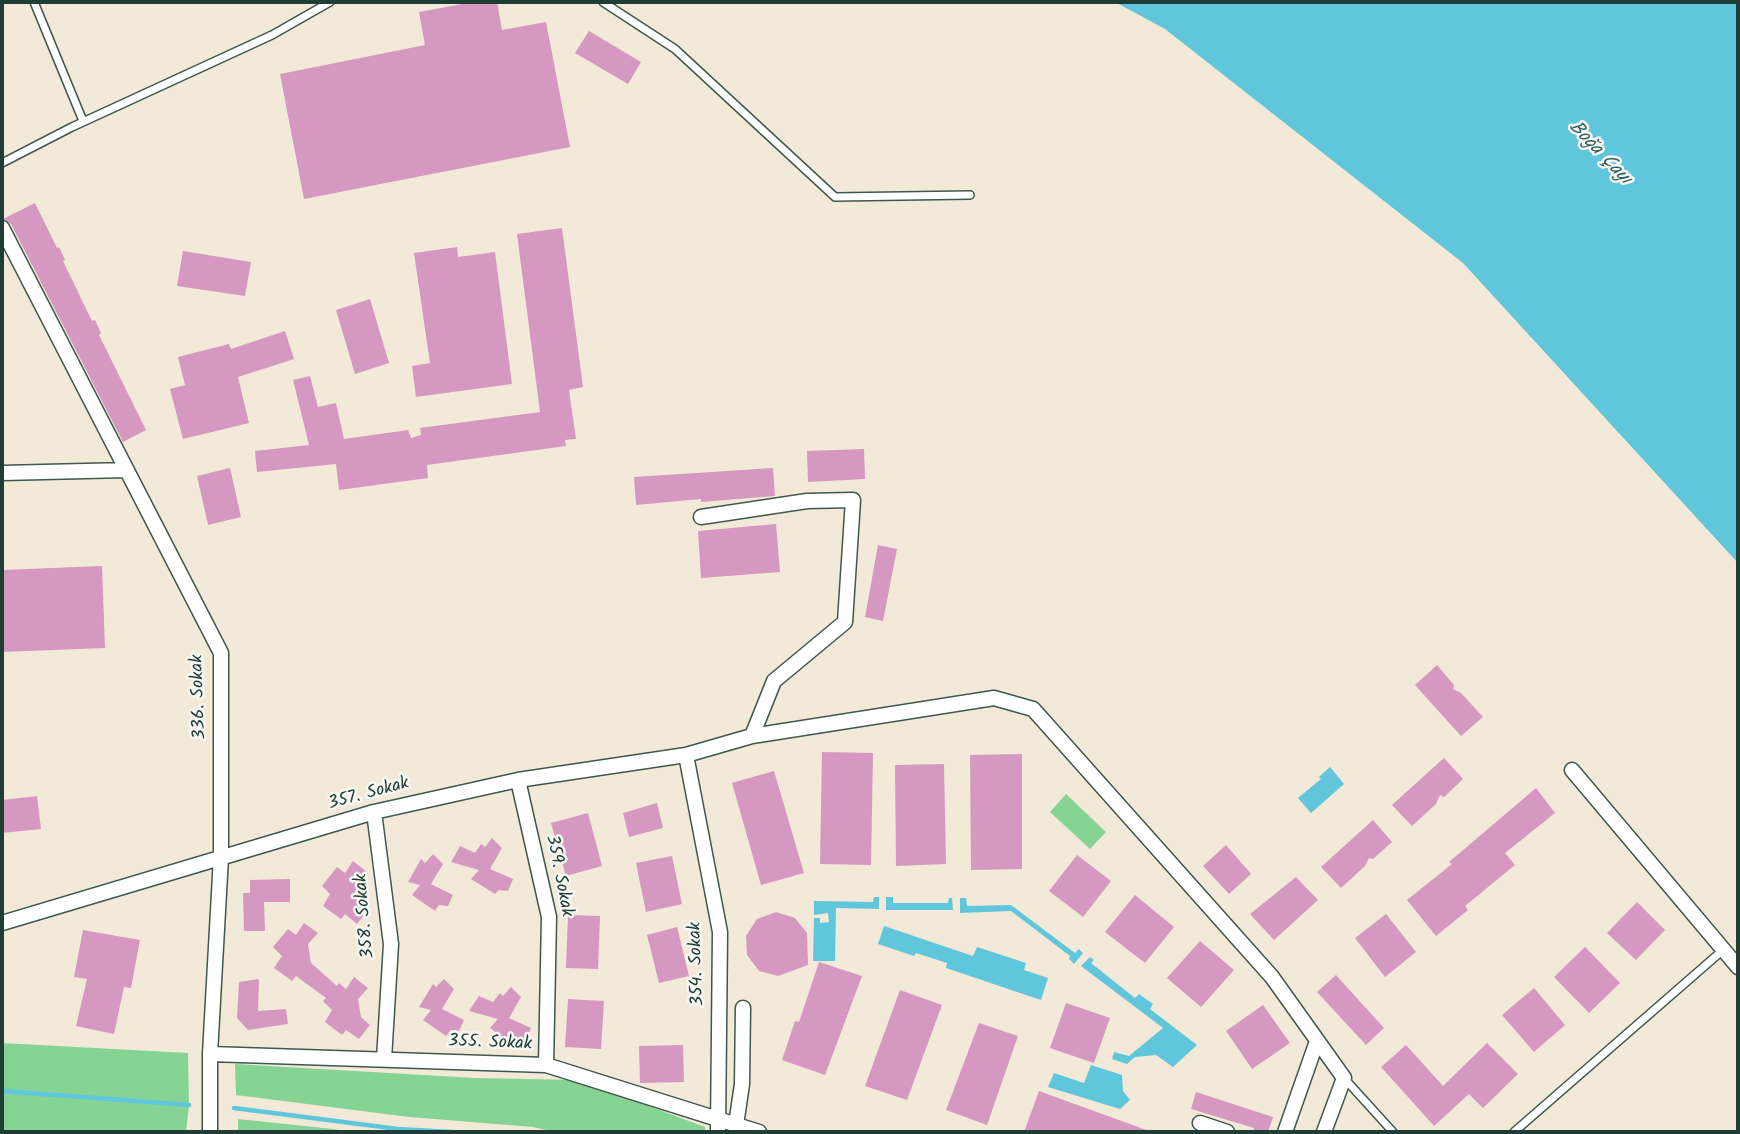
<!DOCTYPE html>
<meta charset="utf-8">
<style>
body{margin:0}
#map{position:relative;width:1740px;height:1134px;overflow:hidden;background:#f3e9d8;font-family:Kalam,sans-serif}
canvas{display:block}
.frame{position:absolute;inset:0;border:4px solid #1f3d34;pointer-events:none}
</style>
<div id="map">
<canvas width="1740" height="1134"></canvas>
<div class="frame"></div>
</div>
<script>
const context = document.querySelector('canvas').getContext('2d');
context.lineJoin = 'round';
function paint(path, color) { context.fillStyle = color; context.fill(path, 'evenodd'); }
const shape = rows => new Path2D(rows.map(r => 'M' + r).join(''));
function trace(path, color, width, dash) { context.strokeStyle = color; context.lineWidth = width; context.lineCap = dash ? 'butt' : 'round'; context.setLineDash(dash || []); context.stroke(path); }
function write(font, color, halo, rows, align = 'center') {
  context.font = font + ' Kalam,sans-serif'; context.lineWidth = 5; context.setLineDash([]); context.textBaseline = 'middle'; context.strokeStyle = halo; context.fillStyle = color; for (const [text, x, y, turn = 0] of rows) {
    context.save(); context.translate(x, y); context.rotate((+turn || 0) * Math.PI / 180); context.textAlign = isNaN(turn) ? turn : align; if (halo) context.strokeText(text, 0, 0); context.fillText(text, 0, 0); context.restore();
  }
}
const green = shape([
 [1066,794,1106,832,1090,849,1050,812],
 [2,1043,188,1053,189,1105,186,1132,2,1132],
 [235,1064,475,1078,579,1080,705,1127,705,1132,555,1132,533,1127,409,1117,236,1095],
 [238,1119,333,1129,352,1132,238,1132]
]);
const water = shape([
 [1115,2,1738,2,1738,563,1463,263,1165,29],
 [1330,767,1344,784,1311,813,1298,798,1321,779,1319,777],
 [874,897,879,897,879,909,836,908,835,961,813,961,814,918,820,918,820,923,829,922,828,913,814,915,814,901,873,902],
 [886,897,893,897,893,903,948,903,949,898,952,898,953,910,886,910],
 [960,898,966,898,967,906,1011,905,1075,953,1079,949,1083,953,1074,964,1069,959,1070,956,1011,911,960,913],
 [884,926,973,956,977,947,1026,963,1024,970,1048,978,1041,1000,946,968,947,963,916,953,914,956,878,944],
 [1090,957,1094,960,1091,963,1135,998,1139,994,1153,1004,1150,1009,1197,1045,1173,1067,1156,1055,1135,1057,1127,1064,1112,1059,1114,1052,1129,1056,1163,1028,1081,966],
 [1091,1065,1122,1075,1123,1091,1130,1100,1120,1109,1048,1087,1054,1073,1084,1083]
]);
const stream = shape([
 [2,1091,189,1105],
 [234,1108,398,1129,451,1132]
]);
const building = shape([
 [473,2,497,2,502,30,546,22,570,147,304,199,280,74,425,45,419,12],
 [589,31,641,62,628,84,575,53],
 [35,203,57,248,59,247,65,260,63,261,92,321,95,320,101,333,99,335,146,430,123,442,11,224,3,219],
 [562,228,583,387,569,390,576,439,565,440,566,446,427,465,428,478,339,490,336,464,257,472,255,451,309,445,293,380,310,376,318,407,336,403,344,439,408,430,411,438,421,435,420,428,540,412,517,234],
 [457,247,458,257,495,252,512,384,416,397,412,366,430,363,414,253],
 [183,251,251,262,245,296,177,286],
 [370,299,389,363,355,374,336,310],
 [285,331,294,359,238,377,249,423,183,439,170,389,185,385,178,357,229,344,231,349],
 [864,449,865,479,808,482,807,451],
 [230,468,241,517,208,525,197,476],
 [773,468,775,496,701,502,701,499,636,505,634,477],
 [776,524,780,572,701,578,698,531],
 [878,545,897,549,883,621,865,617],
 [102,566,105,648,2,652,2,570],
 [1437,665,1454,685,1453,689,1461,693,1483,717,1461,736,1415,685],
 [822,752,873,753,871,865,820,864],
 [1022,754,1022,869,971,870,970,755],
 [1444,758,1463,779,1444,797,1440,795,1436,804,1412,826,1392,805],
 [944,764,946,864,896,866,895,765],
 [774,771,804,873,761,885,732,783],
 [1536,788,1555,813,1505,853,1515,865,1465,906,1468,910,1436,936,1407,900,1452,864,1449,862],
 [37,796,41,829,2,833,2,800],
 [657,803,663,828,629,837,623,813],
 [588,813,602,866,566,876,551,823],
 [1373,820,1392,842,1373,859,1369,858,1365,866,1341,888,1321,867],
 [492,838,502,848,490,869,513,879,508,891,499,890,495,894,471,879,479,870,451,862,460,846,475,853,481,844,485,847],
 [1226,845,1251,874,1229,894,1203,866],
 [433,854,443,864,431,884,453,895,448,906,439,905,435,911,412,895,420,885,408,882,421,859,425,863],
 [1077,855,1111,881,1083,917,1049,891],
 [672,856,682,904,646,912,636,863],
 [353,861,367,872,357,883,360,901,369,909,357,924,345,914,341,919,323,906,330,894,322,886,337,867,345,873],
 [1296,877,1318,900,1274,940,1250,914],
 [290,879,290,902,264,902,265,931,244,931,243,893,250,893,250,880],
 [1135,895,1174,927,1145,963,1105,932],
 [1637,902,1665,930,1636,960,1607,933],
 [776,912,795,918,807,933,808,965,778,976,759,971,747,955,746,936,757,919],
 [1386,914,1416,952,1385,977,1355,938],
 [568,915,600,916,598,969,566,968],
 [304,923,318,933,308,944,311,963,337,986,339,983,346,989,354,977,368,988,358,999,361,1017,370,1025,359,1039,346,1030,342,1035,325,1022,332,1010,323,1001,326,998,296,976,292,981,274,968,282,956,273,947,288,929,296,935],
 [677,927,689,976,659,983,647,935],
 [83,930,140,940,131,988,124,987,114,1034,76,1026,87,979,74,977],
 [1200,941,1234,970,1201,1007,1167,978],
 [1585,947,1620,983,1589,1013,1554,977],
 [819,962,862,976,825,1075,782,1060,795,1021,799,1022],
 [1336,975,1384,1028,1366,1045,1317,992],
 [259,979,258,1011,286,1009,288,1024,248,1030,237,1018,239,982],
 [444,979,454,989,442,1009,464,1020,459,1031,451,1030,446,1036,423,1020,431,1010,419,1007,433,984,436,987],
 [511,987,521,997,509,1018,531,1028,526,1040,518,1039,513,1044,490,1028,498,1019,469,1011,479,996,493,1002,500,993,503,996],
 [1534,988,1565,1025,1534,1052,1502,1015],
 [900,990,942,1005,907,1100,865,1086],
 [568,999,604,1001,601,1049,565,1047],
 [1066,1003,1110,1018,1094,1063,1050,1048],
 [1263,1005,1290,1043,1252,1069,1226,1031],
 [979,1023,1018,1036,987,1125,946,1110],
 [1487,1043,1518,1074,1483,1108,1469,1094,1434,1126,1381,1067,1406,1045,1443,1086],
 [683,1045,684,1082,640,1083,639,1046],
 [1039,1091,1149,1131,1149,1132,1024,1132],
 [1196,1092,1273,1117,1268,1132,1253,1132,1254,1128,1191,1109]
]);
const lane = shape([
 [34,2,83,121],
 [603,2,675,49,835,197,970,195],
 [2,163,72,127,272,35,330,2],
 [1344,1078,1393,1132],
 [1514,1132,1723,950]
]);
const street = shape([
 [2,228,221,653,221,857,210,1054,210,1132],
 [2,473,127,470],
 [701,517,807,501,853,500,845,622,774,681,752,736],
 [686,755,720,932,718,1132],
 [1572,770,1738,967],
 [518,780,549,917,546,1065],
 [374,812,391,944,384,1059],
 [2,923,374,812,518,780,686,755,752,736,994,698,1033,709,1272,977,1344,1078,1324,1132],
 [210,1054,546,1065,759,1132],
 [1200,1123,1227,1132],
 [736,1125,742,1084,743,1008],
 [1285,1132,1317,1041]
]);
const streetNames = [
 ["336. Sokak",200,697,-92],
 ["357. Sokak",369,795,-15],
 ["359. Sokak",558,876,79],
 ["358. Sokak",366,916,-95],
 ["354. Sokak",698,964,-92],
 ["355. Sokak",490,1044,2]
];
const waterNames = [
 ["Boğa Çayı",1599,154,46]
];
paint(green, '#86d493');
paint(water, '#5fc6db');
trace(stream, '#5fc6db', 4.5);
paint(building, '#d598c1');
trace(lane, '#3f574d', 10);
trace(street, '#3f574d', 17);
trace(lane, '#fff', 7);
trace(street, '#fff', 14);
write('18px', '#1f3d34', '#f6f6f2', streetNames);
write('italic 19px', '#2f5f5e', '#f6f6f2', waterNames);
</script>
